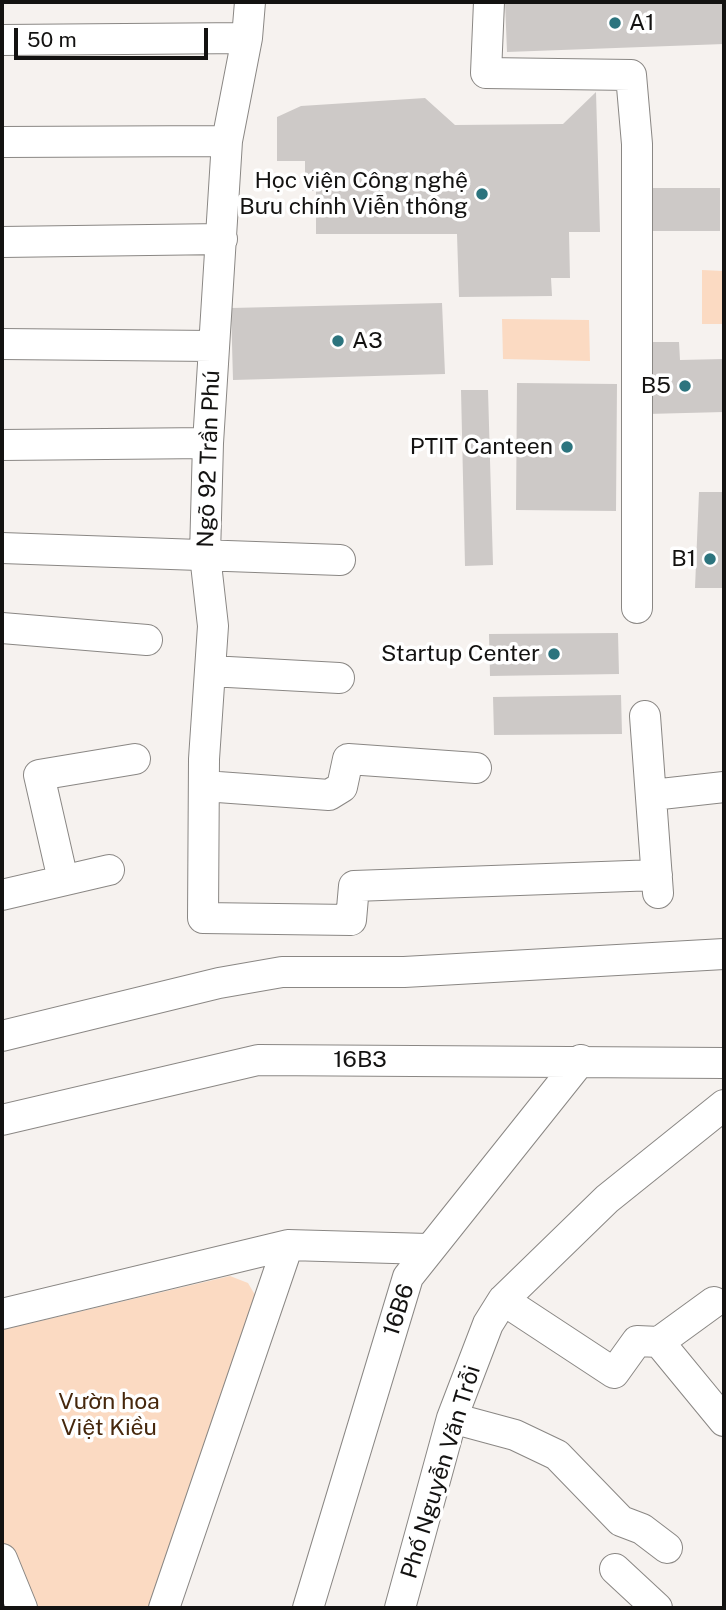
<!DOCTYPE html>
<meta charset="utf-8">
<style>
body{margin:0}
#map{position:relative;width:726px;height:1610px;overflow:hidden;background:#f6f2ef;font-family:"Public Sans",sans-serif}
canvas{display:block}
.frame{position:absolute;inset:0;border:4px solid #131211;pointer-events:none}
.scale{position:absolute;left:14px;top:28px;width:194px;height:32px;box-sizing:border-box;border:4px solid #131211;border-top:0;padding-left:9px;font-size:21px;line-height:24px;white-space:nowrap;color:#131211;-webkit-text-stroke:5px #fff;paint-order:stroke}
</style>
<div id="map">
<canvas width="726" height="1610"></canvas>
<div class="frame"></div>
<div class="scale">50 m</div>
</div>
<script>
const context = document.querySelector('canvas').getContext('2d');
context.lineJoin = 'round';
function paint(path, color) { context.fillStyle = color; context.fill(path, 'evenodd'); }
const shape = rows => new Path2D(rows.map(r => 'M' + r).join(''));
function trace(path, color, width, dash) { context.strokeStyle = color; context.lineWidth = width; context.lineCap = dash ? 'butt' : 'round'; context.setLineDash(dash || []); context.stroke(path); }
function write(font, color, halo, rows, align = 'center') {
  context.font = font + ' "Public Sans",sans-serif'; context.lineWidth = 7; context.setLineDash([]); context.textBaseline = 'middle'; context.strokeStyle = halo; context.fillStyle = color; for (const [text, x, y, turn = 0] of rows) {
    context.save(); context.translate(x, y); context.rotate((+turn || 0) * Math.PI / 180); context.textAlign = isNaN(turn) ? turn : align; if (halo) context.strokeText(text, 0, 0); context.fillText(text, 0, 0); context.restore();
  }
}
const green = shape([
 [702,270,724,271,724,324,702,324],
 [502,319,589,320,590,361,503,359],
 [230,1276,248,1283,265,1312,151,1608,27,1608,2,1543,2,1330]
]);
const building = shape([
 [505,2,724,2,724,44,507,52],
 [596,92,600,232,569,232,570,278,551,278,552,296,459,297,457,234,316,234,316,191,305,191,305,161,277,161,277,117,301,106,425,98,455,125,563,124],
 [647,188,720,188,720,231,647,231],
 [442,303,445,374,233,380,231,308],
 [644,342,679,342,680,360,724,359,724,412,647,414],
 [517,383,617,384,616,511,516,510],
 [461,390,488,390,493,565,465,566],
 [699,492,724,492,724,588,695,588],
 [618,633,619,674,490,676,489,634],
 [621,695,622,734,494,735,493,697]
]);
const minor = shape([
 [250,2,247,38,227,141,208,443,205,555,213,626,204,759,203,918,351,920,354,886,657,875],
 [489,2,486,73,631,75,637,144,637,608],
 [2,40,247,38],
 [2,142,227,141],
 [2,242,222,239],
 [2,344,213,346],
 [2,445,208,443],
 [2,548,340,560],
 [2,628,147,640],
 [210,671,339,678],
 [645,716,658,893],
 [204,786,329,795,342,787,348,759,476,768],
 [652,795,724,787],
 [63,880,39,775,135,759],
 [2,895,109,870],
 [2,1036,219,983,282,972,404,972,724,954],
 [2,1120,258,1060,724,1063],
 [503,1300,614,1373,637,1341,659,1342,724,1421],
 [2,1314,288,1245,428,1249],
 [659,1342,714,1302],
 [452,1418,515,1435,557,1455,621,1521,642,1529,667,1548],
 [2,1559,22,1608],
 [615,1569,657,1608],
 [164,1608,288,1245],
 [308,1608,408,1277,581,1060],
 [400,1608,452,1418,488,1324,503,1300,607,1199,724,1105]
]);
const markers = [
 [615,23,7,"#2c747e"],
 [482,194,7,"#2c747e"],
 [338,341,7,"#2c747e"],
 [685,386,7,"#2c747e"],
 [567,447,7,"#2c747e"],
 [710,559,7,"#2c747e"],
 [554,654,7,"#2c747e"]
];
const poiNames = [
 ["A1",629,23,"left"],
 ["Học viện Công nghệ",468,181],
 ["Bưu chính Viễn thông",468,207],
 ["A3",352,341,"left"],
 ["B5",671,386],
 ["PTIT Canteen",553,447],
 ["B1",696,559],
 ["Startup Center",540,654]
];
const streetNames = [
 ["Ngõ 92 Trần Phú",209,459,-88],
 ["16B3",360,1060],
 ["16B6",399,1310,-72],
 ["Phố Nguyễn Văn Trỗi",441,1472,-73]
];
const parkNames = [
 ["Vườn hoa",109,1402],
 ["Việt Kiều",109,1428]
];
paint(green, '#fbdac2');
paint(building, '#cdc9c7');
trace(minor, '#8a8784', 32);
trace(minor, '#fff', 30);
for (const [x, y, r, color] of markers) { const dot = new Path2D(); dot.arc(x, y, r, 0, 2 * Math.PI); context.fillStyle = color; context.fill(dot); trace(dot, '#fff', 2.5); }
write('23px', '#131211', '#fff', poiNames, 'right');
write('23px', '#131211', '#fff', streetNames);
write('23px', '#46270c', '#fff', parkNames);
</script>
